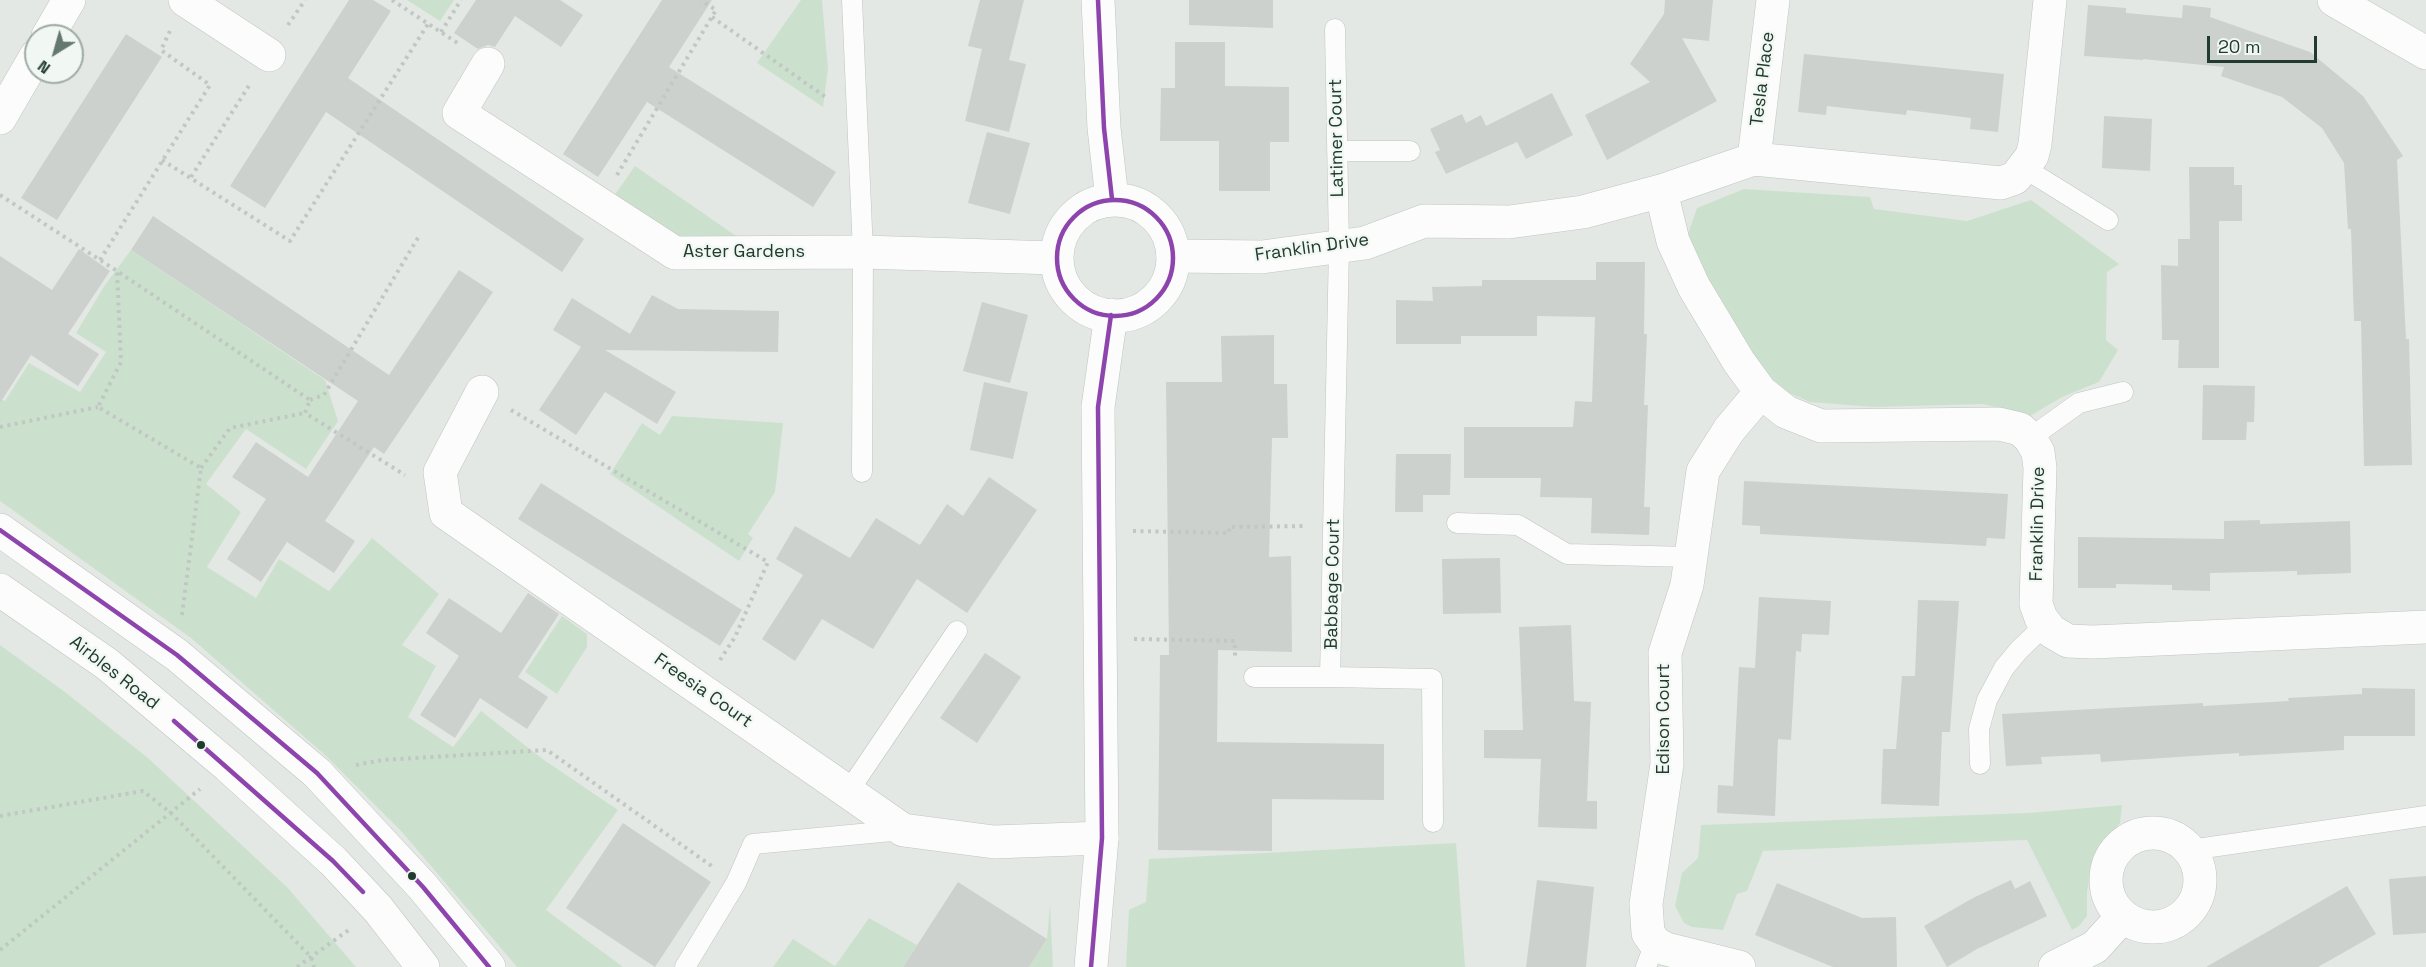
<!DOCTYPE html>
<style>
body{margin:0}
#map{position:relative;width:2426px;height:967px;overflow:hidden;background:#e3e8e4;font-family:"Space Grotesk",sans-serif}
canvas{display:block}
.north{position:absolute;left:24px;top:24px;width:60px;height:60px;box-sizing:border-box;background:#f1f7f2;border:2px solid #9eaca4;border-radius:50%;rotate:217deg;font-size:16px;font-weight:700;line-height:24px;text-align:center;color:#213b2e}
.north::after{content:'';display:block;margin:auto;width:21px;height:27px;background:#65786e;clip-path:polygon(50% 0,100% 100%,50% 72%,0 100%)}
.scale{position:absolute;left:2207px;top:36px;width:110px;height:27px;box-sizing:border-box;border:3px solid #213b2e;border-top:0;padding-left:8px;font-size:18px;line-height:21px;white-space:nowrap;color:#213b2e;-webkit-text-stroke:4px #f1f7f2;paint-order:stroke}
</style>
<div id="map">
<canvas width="2426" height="967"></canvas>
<div class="north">N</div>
<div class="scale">20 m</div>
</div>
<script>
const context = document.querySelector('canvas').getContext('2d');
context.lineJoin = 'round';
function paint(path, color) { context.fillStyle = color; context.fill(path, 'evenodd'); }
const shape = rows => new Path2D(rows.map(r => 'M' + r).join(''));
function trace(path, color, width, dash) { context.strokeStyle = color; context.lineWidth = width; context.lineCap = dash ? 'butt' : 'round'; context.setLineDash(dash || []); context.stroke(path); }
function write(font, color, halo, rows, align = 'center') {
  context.font = font + ' "Space Grotesk",sans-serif'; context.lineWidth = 4.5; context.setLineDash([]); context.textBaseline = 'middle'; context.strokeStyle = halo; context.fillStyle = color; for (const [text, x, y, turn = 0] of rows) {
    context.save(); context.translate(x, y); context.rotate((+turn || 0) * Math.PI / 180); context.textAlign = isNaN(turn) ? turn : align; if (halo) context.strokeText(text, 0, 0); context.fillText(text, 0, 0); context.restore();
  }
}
const green = shape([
 [407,0,454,0,440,21],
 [801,0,822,0,828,69,823,107,757,63],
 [635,166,739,238,675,246,609,203],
 [1744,189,1870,197,1874,209,1967,221,2031,200,2119,264,2107,272,2106,340,2118,350,2099,382,2062,397,2030,416,1983,404,1874,407,1810,402,1777,388,1745,351,1697,268,1688,234,1697,208],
 [131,250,325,380,338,421,306,469,246,429,206,484,241,512,207,567,256,598,279,559,329,591,372,538,439,594,402,645,436,666,408,717,453,747,481,711,544,760,618,810,546,910,623,967,517,967,402,832,325,755,191,638,0,501,0,399,5,401,29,363,80,392,106,352,76,333,105,285],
 [672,416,783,423,775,492,748,534,753,538,739,561,610,474,642,423,660,435],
 [562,616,587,634,587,647,557,694,525,672],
 [0,645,65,692,148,758,287,887,356,967,0,967],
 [2122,805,2120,823,2095,856,2087,891,2087,916,2079,926,2072,930,2027,840,1763,851,1747,891,1737,894,1723,930,1692,927,1684,923,1675,906,1682,873,1698,858,1701,825,2028,813],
 [1456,843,1465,967,1126,967,1129,910,1146,902,1149,859],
 [1050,904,1053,967,1029,967,1047,939],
 [869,918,917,945,903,967,773,967,793,939,835,966]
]);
const building = shape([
 [349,0,373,0,391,11,348,78,584,239,562,272,326,112,265,208,230,186],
 [476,0,560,0,583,15,561,47,515,16,495,47,488,45,478,49,454,33],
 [662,0,712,0,669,67,836,172,813,207,647,102,598,177,563,154],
 [980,0,1024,0,1009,60,1026,64,1009,132,965,121,982,49,968,46],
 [1189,0,1273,0,1273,28,1189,25],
 [1665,0,1713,0,1709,41,1682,38,1717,101,1607,160,1585,115,1650,82,1630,64,1664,14],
 [2088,5,2126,8,2126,13,2182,18,2183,5,2211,8,2210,17,2310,52,2363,96,2403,156,2397,160,2406,339,2409,339,2412,465,2364,466,2361,321,2354,321,2351,229,2348,229,2344,163,2322,128,2282,97,2221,76,2224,67,2143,59,2143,60,2084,56],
 [126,34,162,57,57,220,21,198],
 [1175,42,1225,42,1225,86,1289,87,1289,142,1270,142,1270,191,1219,191,1219,141,1160,141,1161,88,1175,88],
 [1804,54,2004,74,1998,132,1970,129,1971,118,1907,110,1906,115,1827,106,1826,115,1798,112],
 [1552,93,1573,135,1526,159,1517,142,1446,174,1435,152,1440,150,1430,129,1462,114,1466,123,1481,115,1486,126],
 [2104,116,2152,119,2150,171,2102,168],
 [987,132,1030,143,1010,214,968,203],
 [2189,167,2234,167,2234,185,2242,185,2242,221,2219,221,2219,368,2178,368,2179,340,2162,340,2161,265,2178,266,2178,239,2190,239],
 [153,216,389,375,459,270,493,292,384,454,374,447,325,521,355,541,334,573,287,542,261,582,227,559,266,499,232,477,256,442,308,477,358,401,131,250],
 [79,249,110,271,68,334,99,354,78,386,31,355,0,403,0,256,52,290],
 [1596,262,1645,262,1644,334,1647,334,1644,405,1648,405,1644,507,1650,507,1649,535,1591,533,1592,498,1540,497,1541,478,1464,478,1464,427,1573,427,1575,401,1592,402,1595,317,1537,316,1537,336,1461,336,1461,344,1396,344,1396,300,1433,301,1432,287,1482,286,1482,280,1596,280],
 [652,295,678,309,779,311,778,352,605,350,676,392,657,424,605,392,576,435,539,410,581,347,553,330,572,298,630,334],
 [982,302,1028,315,1010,383,963,371],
 [1274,335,1274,384,1287,384,1288,438,1272,438,1269,557,1291,556,1292,652,1218,650,1217,742,1384,744,1384,800,1272,799,1272,851,1158,850,1160,655,1169,655,1166,382,1222,382,1221,336],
 [984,382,1028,392,1013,459,970,450],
 [2203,385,2255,386,2254,422,2247,422,2246,440,2202,440],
 [1396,454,1451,454,1450,495,1423,495,1423,512,1395,512],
 [989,477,1037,510,967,613,917,579,873,649,822,619,795,661,762,639,803,575,776,559,795,526,850,558,876,518,920,545,947,504,963,516],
 [1744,481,2008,494,2005,539,1987,538,1986,546,1760,534,1760,526,1742,525],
 [541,483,742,610,720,646,518,519],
 [2260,520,2260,524,2350,521,2351,573,2297,575,2297,571,2210,573,2210,591,2172,590,2172,585,2116,584,2116,588,2078,588,2078,537,2224,539,2224,521],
 [1500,558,1501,613,1443,614,1442,559],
 [528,593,559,614,518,677,548,697,527,729,480,698,455,738,420,715,459,656,426,633,449,598,501,633],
 [1759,597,1831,601,1829,635,1802,634,1801,652,1796,651,1791,740,1778,739,1775,816,1717,813,1718,785,1733,786,1739,667,1755,668],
 [1918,600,1959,601,1950,732,1942,732,1939,806,1881,804,1883,749,1896,749,1902,676,1915,676],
 [1571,625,1574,701,1591,702,1587,801,1597,801,1597,829,1538,827,1541,759,1484,758,1484,730,1523,730,1519,627],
 [985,653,1021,677,977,743,940,718],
 [2362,688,2415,689,2415,736,2344,736,2344,750,2239,756,2239,753,2101,762,2100,754,2041,757,2042,764,2006,766,2002,714,2203,703,2203,706,2289,701,2288,698,2362,694],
 [623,823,711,882,655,967,566,908],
 [2426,876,2426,933,2393,935,2389,879],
 [1537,880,1594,887,1586,967,1526,967],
 [2011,880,2015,889,2030,881,2047,916,1977,949,1947,967,1924,926,1973,898],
 [958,882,1047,939,1029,967,903,967],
 [1777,883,1862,918,1896,917,1897,967,1833,967,1755,935],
 [2347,886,2376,934,2318,967,2206,967]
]);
const path = shape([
 [392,0,459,44],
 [712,17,827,98],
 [288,25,305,0],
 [441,32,461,0],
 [162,160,290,241,428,24],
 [617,175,716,10,701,0],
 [191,177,250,84],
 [0,195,117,271],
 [100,260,210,85,161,50,170,31],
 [310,400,324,395,419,236],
 [511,410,768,562,735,637,720,660],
 [0,427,98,407],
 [201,468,230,428,305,413],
 [1133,531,1229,533,1229,527,1306,526],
 [182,615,201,468,98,407,121,362,117,271,310,400,305,413,405,475],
 [1134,639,1235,641,1235,656],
 [356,765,382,760,547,750,713,867],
 [0,816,143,791,171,813,311,957,314,967],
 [0,950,200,789],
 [297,967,350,929]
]);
const lane = shape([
 [852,0,863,252,862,472],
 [1335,29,1339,247,1330,677,1432,679,1433,822],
 [1337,151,1410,151],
 [2024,168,2108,220],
 [2030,438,2079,403,2123,392],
 [1457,523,1518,525,1567,554,1690,557],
 [1254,677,1330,677],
 [1980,764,1979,729,1987,700,2004,668,2019,650,2046,624],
 [848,792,957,631],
 [2190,850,2426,816],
 [685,967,736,883,753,844,903,830],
 [1646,967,1655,943]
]);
const street = shape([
 [185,0,269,55],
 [2334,0,2426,53],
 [48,36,69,0],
 [488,64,459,113,675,253,863,252,1055,258],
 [0,118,36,56],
 [1754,159,1773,0],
 [1661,191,1673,241,1694,287,1739,362,1761,392,1786,412,1821,426,1999,424,2020,429,2030,438,2038,452,2040,468,2036,604,2041,618,2051,631,2068,641,2093,642,2426,627],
 [1173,256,1262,257,1365,243,1424,221,1509,222,1583,212,1661,191,1754,159,2001,183,2015,178,2032,156,2035,144,2050,0],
 [482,392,440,472,446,513,903,830,994,842,1102,838],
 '2106 880a47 47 0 1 1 94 0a47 47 0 1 1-94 0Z',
 [1739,967,1666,949,1655,943,1648,933,1646,904,1667,764,1665,653,1687,585,1703,471,1729,430,1761,392],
 [2055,967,2095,947,2123,916]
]);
const secondary = shape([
 [1098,0,1104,128,1112,199],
 '1057 258a58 58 0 1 1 116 0a58 58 0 1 1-116 0Z',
 [0,530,177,655,317,773,423,887,489,967],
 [0,590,107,664,228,766,333,861,378,909,423,967],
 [1091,967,1102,838,1098,407,1111,315]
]);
const bus1 = shape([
 [1098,0,1104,128,1112,199],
 '1057 258a58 58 0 1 1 116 0a58 58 0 1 1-116 0Z',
 [0,530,177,655,317,773,423,887,489,967],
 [174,721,333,861,363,892],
 [1091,967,1102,838,1098,407,1111,315]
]);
const markers = [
 [201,745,5,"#213b2e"],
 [412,876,5,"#213b2e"]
];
const streetNames = [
 ["Tesla Place",1763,79,-83],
 ["Latimer Court",1337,138,-91],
 ["Franklin Drive",1312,248,-8],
 ["Aster Gardens",744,252],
 ["Franklin Drive",2038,524,-89],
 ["Babbage Court",1333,584,-89],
 ["Airbles Road",114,673,38],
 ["Freesia Court",703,691,35],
 ["Edison Court",1664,719,-90]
];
paint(green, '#cce1cd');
paint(building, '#ccd1cd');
trace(lane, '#c0c5c1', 21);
trace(street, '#c0c5c1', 34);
trace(secondary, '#bec6c1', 34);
trace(path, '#c0c8c4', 4, [3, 4.5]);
trace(lane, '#fbfcfb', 20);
trace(street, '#fbfcfb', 33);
trace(secondary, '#fbfcfb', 33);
trace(bus1, '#8e44ad', 4.5);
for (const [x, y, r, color] of markers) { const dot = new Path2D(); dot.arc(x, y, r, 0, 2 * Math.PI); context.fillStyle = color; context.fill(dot); trace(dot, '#f1f7f2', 2); }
write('18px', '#213b2e', '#f1f7f2', streetNames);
</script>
